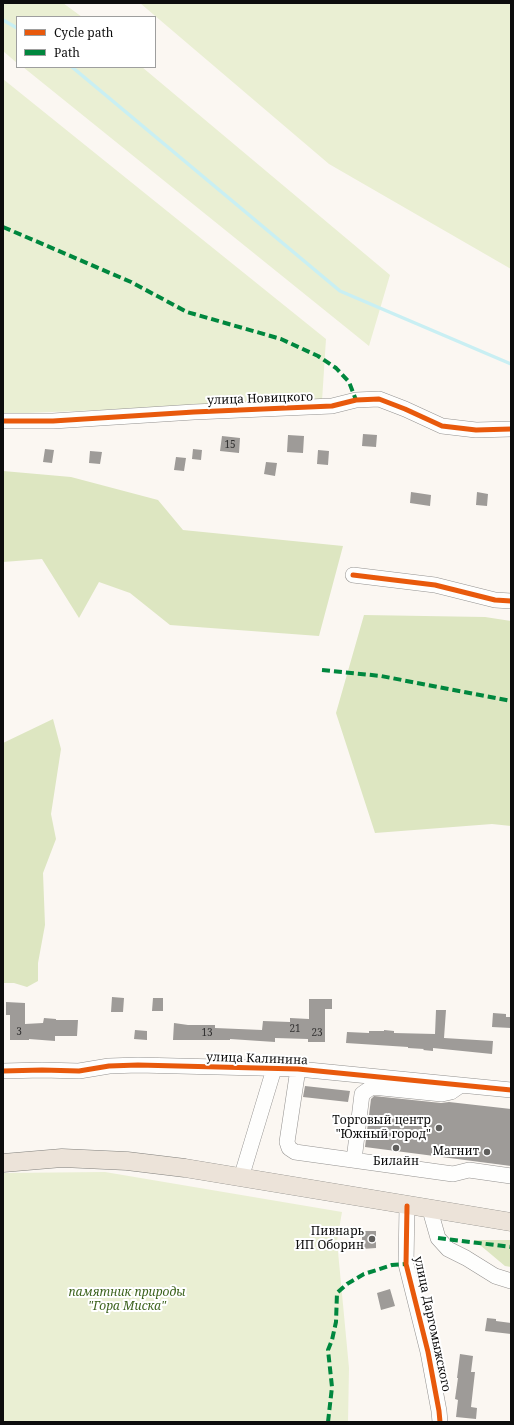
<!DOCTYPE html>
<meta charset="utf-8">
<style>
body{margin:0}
#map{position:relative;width:514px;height:1425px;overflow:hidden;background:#fbf7f2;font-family:"Noto Serif",serif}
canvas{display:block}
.frame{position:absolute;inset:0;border:4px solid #0d0d0d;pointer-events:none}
.legend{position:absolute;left:16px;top:16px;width:140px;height:52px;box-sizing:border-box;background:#fff;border:1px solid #9e9e9e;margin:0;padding:5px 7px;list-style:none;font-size:12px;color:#0d0d0d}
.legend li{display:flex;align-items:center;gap:8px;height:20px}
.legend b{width:20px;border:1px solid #9e9e9e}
</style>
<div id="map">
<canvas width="514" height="1425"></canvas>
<div class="frame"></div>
<ul class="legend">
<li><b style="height:5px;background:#e8590c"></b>Cycle path</li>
<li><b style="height:5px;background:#00873e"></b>Path</li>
</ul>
</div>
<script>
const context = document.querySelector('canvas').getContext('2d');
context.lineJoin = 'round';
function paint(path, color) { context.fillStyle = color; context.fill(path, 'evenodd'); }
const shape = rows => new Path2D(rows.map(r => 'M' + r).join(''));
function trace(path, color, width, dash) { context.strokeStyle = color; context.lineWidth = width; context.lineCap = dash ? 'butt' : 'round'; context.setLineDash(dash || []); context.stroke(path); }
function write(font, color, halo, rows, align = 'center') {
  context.font = font + ' "Noto Serif",serif'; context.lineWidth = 4; context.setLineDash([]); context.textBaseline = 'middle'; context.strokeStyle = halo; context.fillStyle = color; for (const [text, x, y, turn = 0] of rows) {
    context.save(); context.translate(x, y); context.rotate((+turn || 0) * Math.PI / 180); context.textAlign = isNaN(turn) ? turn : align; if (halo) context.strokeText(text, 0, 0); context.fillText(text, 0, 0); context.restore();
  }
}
const green = shape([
 [3,3,63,3,82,17,17,17,17,63,3,51],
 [140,3,511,3,511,269,329,164],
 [23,67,142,67,390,275,369,346],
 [3,79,326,339,322,401,3,414],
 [105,1172,342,1212,337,1241,349,1368,348,1422,3,1422,3,1173]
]);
const forest = shape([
 [3,471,71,477,158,500,183,530,343,546,319,636,170,625,130,593,99,582,79,618,42,559,3,562],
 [364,615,485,617,511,621,511,826,492,824,375,833,336,713],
 [53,719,61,749,51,814,56,839,43,873,45,925,38,963,38,981,27,987,14,983,3,983,3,743],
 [474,1240,511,1240,511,1267,505,1266]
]);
const stream = shape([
 [3,20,17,28],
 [72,67,340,291,511,364]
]);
const building = shape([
 [363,434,377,435,376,447,362,446],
 [288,435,304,436,303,453,287,452],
 [222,436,240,438,239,453,220,451],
 [45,449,54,450,52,463,43,462],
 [193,449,202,450,201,460,192,459],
 [318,450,329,451,328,465,317,464],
 [90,451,102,452,100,464,89,463],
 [176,457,186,458,184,471,174,470],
 [266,462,277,463,275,476,264,474],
 [411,492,431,495,430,506,410,503],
 [477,492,488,494,487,506,476,505],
 [112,997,124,998,123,1012,111,1012],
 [153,998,163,998,163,1011,152,1011],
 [309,999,332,999,332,1009,325,1009,325,1042,308,1042,308,1039,275,1038,275,1042,230,1039,230,1040,173,1040,174,1023,188,1025,215,1025,215,1028,262,1030,263,1021,290,1022,290,1018,309,1019],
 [6,1002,25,1003,25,1024,43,1023,44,1018,56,1019,56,1020,78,1020,77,1036,55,1036,55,1041,29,1039,29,1040,10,1040,10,1015,6,1015],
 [436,1010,446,1010,444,1038,493,1041,492,1054,433,1048,433,1051,423,1050,424,1049,408,1048,408,1047,346,1043,347,1032,369,1033,369,1031,384,1031,384,1030,394,1031,394,1033,435,1034],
 [493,1013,506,1014,506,1017,511,1017,511,1028,492,1027],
 [135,1030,147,1031,147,1040,134,1039],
 [305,1086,350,1091,348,1102,303,1097],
 [374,1096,441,1103,449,1102,511,1109,511,1166,365,1147,371,1099],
 [362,1231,376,1231,376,1248,362,1249],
 [390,1289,395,1306,381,1310,377,1293],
 [487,1318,496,1319,496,1321,511,1323,511,1334,485,1331],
 [460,1354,473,1356,471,1372,475,1372,471,1407,477,1408,476,1419,456,1417,458,1400,455,1399,458,1378,457,1378]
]);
const minor = shape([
 [3,421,53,421,194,412,332,406,356,400,379,399,405,409,442,426,476,430,511,429],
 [353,575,435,585,495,600,511,601],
 [298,1069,287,1142,289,1148,295,1152,453,1174,469,1170,511,1176],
 [3,1071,42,1070,79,1071,109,1066,138,1065,298,1069,511,1090],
 [354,1160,362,1094,372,1087,442,1094,451,1092,461,1085],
 [241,1178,274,1069],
 [407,1206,406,1264,428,1352,439,1411,440,1422],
 [430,1210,438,1238,448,1249,466,1258,495,1276,511,1281]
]);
const major = shape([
 [3,1163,62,1158,127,1161,185,1168,511,1222]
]);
const quiet = shape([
 [3,227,131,282,187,312,281,339,318,356,336,368,349,382,356,400],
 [322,670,381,676,511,701],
 [438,1238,511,1247],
 [328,1422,332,1387,328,1350,332,1340,336,1322,337,1293,347,1284,364,1274,392,1265,406,1264]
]);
const cycleway = shape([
 [3,421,53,421,194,412,332,406,356,400,379,399,405,409,442,426,476,430,511,429],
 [353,575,435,585,495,600,511,601],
 [3,1071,42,1070,79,1071,109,1066,138,1065,298,1069,511,1090],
 [407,1206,406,1264,428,1352,439,1411,440,1422]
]);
const markers = [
 [439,1128,4,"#605f5d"],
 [396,1148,4,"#605f5d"],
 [487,1152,4,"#605f5d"],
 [372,1239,4,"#605f5d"]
];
const numberNames = [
 ["15",230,445],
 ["21",295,1029],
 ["3",19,1032],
 ["13",207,1033],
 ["23",317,1033]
];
const streetNames = [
 ["улица Новицкого",260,399,-2],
 ["улица Калинина",257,1059,2],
 ["улица Даргомыжского",432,1324,78]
];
const poiNames = [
 ["Торговый центр",431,1121],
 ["\"Южный город\"",431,1135],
 ["Магнит",479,1152],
 ["Билайн",396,1162,"center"],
 ["Пивнарь",364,1232],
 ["ИП Оборин",364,1246]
];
const parkNames = [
 ["памятник природы",127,1293],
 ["\"Гора Миска\"",127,1307]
];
paint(green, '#eaefd3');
paint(forest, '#dde6c1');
trace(stream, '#c9eff3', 3.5);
paint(building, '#9e9b98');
trace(minor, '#949290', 16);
trace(major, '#81807d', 19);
trace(minor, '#fefefd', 15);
trace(major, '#ece3d9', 18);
trace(quiet, '#00873e', 4, [8, 4]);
trace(cycleway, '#e8590c', 5);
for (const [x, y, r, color] of markers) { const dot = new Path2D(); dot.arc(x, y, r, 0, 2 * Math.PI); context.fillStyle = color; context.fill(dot); trace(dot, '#fff', 1.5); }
write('10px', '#313030', null, numberNames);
write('12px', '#0d0d0d', '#fff', streetNames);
write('12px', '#0d0d0d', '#fff', poiNames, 'right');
write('italic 12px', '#3e641f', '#fff', parkNames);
</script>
